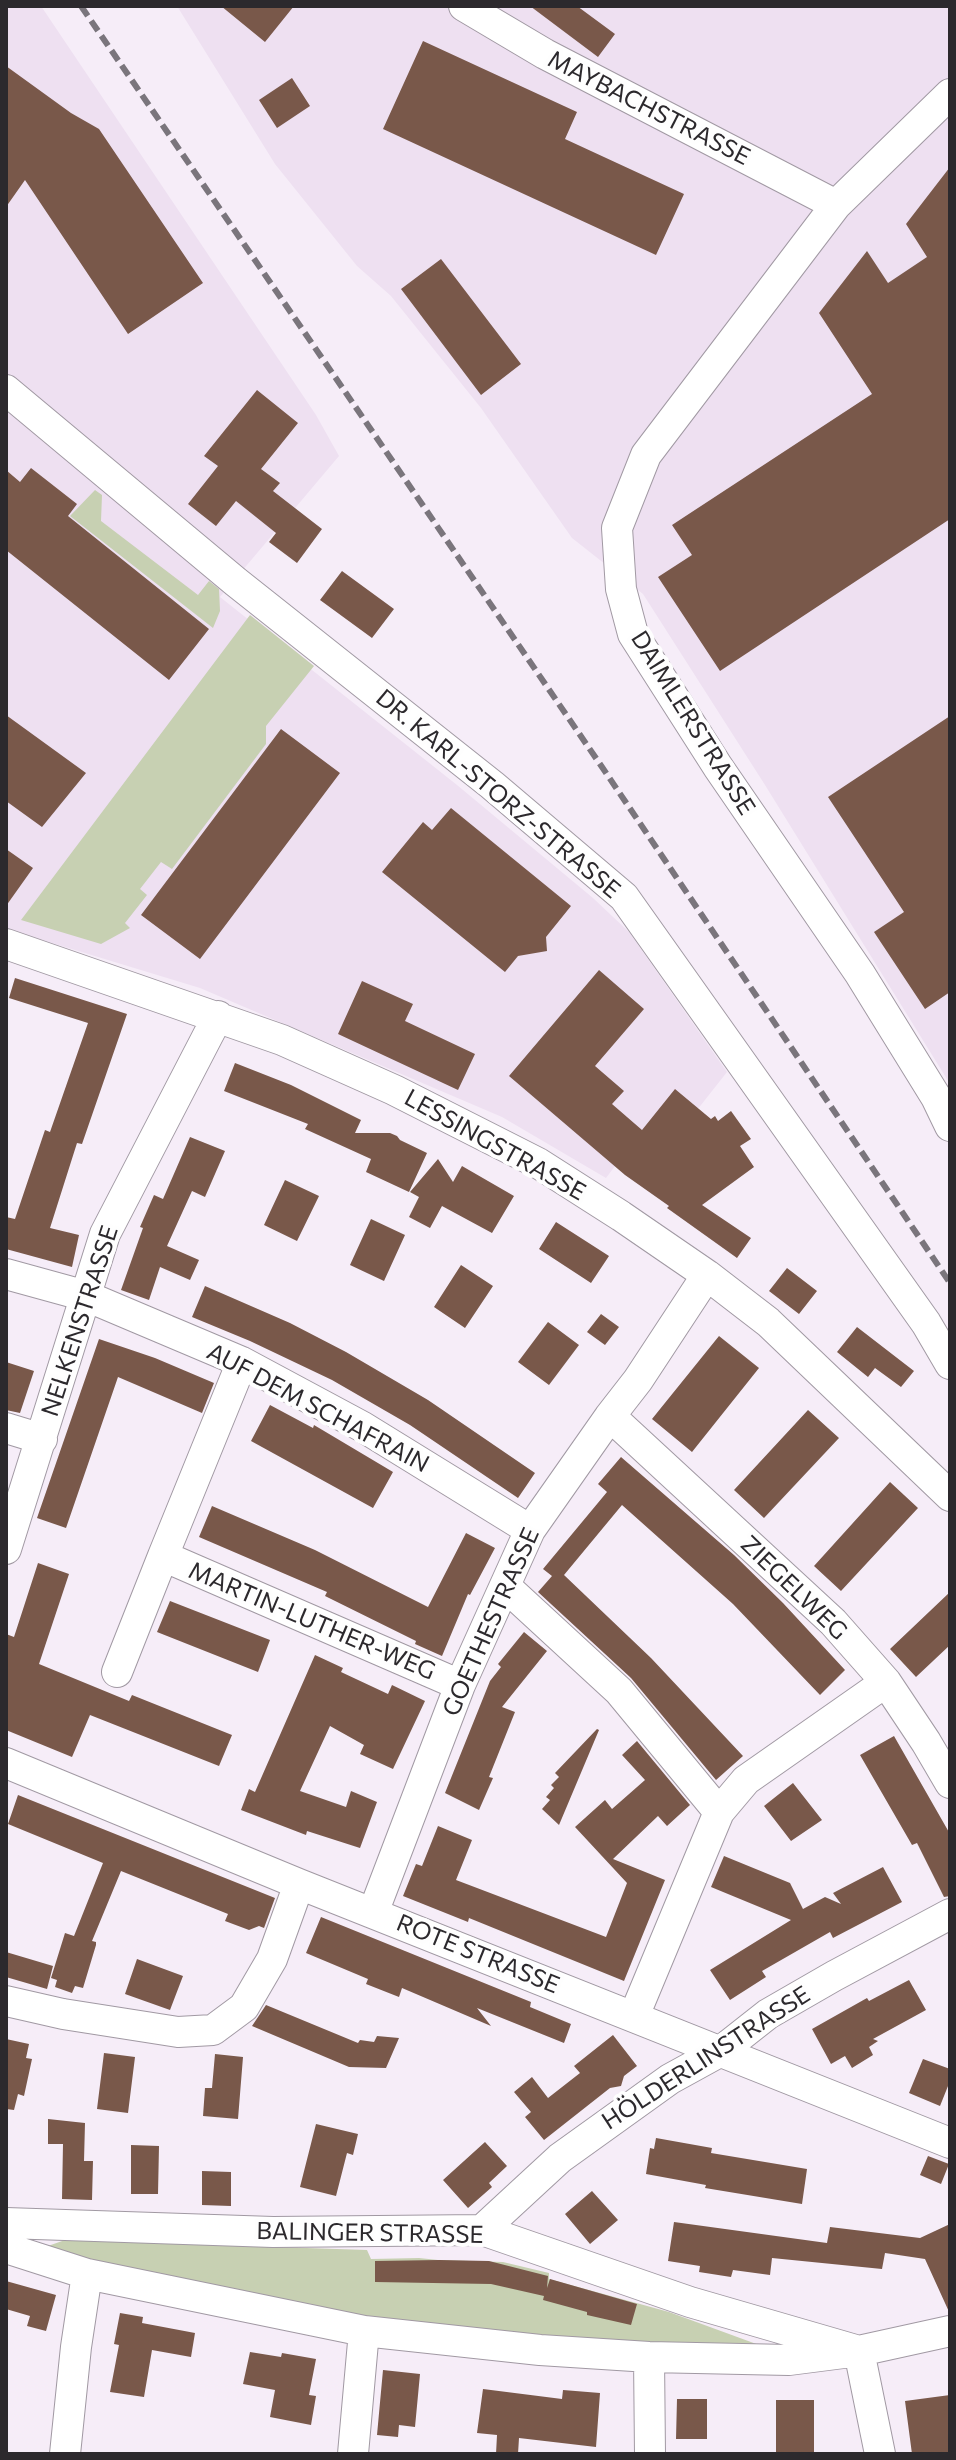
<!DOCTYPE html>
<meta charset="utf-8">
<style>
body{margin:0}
#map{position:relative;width:956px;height:2460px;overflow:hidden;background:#f6edf8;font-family:Commissioner,sans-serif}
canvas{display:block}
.frame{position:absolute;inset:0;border:8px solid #2c292d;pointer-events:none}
</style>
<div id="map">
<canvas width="956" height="2460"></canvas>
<div class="frame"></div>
</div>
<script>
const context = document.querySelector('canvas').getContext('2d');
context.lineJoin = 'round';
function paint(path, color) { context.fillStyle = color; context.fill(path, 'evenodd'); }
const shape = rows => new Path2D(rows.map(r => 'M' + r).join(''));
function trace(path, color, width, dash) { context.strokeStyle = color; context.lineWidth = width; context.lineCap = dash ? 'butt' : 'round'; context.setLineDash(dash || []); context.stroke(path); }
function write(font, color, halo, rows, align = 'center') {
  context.font = font + ' Commissioner,sans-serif'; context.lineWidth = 8; context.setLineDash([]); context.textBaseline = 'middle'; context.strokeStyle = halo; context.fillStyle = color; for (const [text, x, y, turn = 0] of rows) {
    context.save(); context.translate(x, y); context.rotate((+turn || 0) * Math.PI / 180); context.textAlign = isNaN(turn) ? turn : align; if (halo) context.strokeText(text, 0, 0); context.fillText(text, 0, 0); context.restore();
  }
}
const built = shape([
 [6,6,41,6,316,415,339,456,220,597,457,785,593,898,629,932,727,1072,660,1157,630,1146,606,1178,502,1117,200,988,6,929],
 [177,6,950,6,950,1084,765,785,643,594,572,538,481,408,391,296,357,266,275,164]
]);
const green = shape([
 [95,490,102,495,101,521,198,595,209,581,219,589,220,611,213,628,70,516],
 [250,615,314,666,266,726,266,744,172,869,161,862,140,889,147,895,125,923,130,928,101,944,21,920],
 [65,2240,367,2250,371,2259,419,2258,438,2260,503,2262,549,2273,549,2279,669,2312,770,2349,543,2338,365,2316,99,2263,48,2246]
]);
const building = shape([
 [221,6,294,6,265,42],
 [530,6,577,6,615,34,598,57],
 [423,41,577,112,565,139,684,194,656,255,383,129],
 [6,66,71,113,99,129,203,283,128,334,25,180,6,207],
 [292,78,310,106,277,128,259,100],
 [950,167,950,519,720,671,658,577,692,555,672,525,872,394,819,313,867,251,888,283,927,257,906,224],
 [441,259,521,364,481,395,401,289],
 [257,390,298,423,261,469,280,483,273,491,322,529,297,563,269,542,276,533,236,501,216,526,188,504,218,466,204,456],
 [31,468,77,504,68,516,209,629,169,680,6,550,6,470,20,482],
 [342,571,394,609,372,638,320,600],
 [6,715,86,773,42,827,6,801],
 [950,716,950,992,925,1009,874,932,904,912,828,797],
 [281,729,340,773,200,959,141,915],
 [451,808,571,906,546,937,547,951,518,956,505,972,382,872,423,822,432,830],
 [6,849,33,868,6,906],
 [599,970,644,1009,595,1066,624,1091,612,1104,642,1130,675,1089,711,1119,715,1116,718,1121,731,1111,751,1139,740,1146,754,1167,702,1205,751,1238,737,1258,667,1208,669,1206,625,1175,509,1076],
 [15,978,127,1014,82,1144,77,1143,50,1228,79,1235,72,1267,6,1249,6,1217,15,1219,45,1130,50,1132,88,1023,9,998],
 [362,981,413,1004,405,1021,475,1054,458,1090,338,1034],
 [235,1063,291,1085,361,1120,355,1133,390,1133,397,1136,400,1140,427,1153,409,1192,366,1172,371,1159,305,1129,308,1124,224,1091],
 [190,1137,225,1151,205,1197,192,1191,167,1246,199,1260,190,1280,160,1267,149,1300,121,1290,143,1228,140,1227,154,1195,163,1199],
 [438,1159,453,1182,462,1166,514,1196,492,1233,442,1206,430,1228,409,1217,419,1197,410,1192],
 [285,1180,319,1196,297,1241,264,1225],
 [371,1219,405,1235,384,1281,350,1265],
 [556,1222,609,1256,591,1283,539,1249],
 [461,1265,493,1286,465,1328,434,1307],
 [787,1268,817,1291,799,1314,769,1291],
 [205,1286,290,1323,346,1352,428,1400,535,1473,518,1498,410,1425,332,1380,250,1341,192,1317],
 [601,1314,619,1327,605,1345,587,1332],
 [548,1322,579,1345,549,1385,518,1362],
 [857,1327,914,1371,901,1387,875,1368,868,1377,837,1352],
 [719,1336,759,1368,692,1452,652,1419],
 [99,1339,155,1358,214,1383,202,1413,118,1377,66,1528,37,1518],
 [6,1362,34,1371,20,1413,6,1410],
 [270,1405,313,1428,314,1425,393,1472,373,1508,251,1441],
 [808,1410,839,1438,764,1518,734,1490],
 [621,1457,734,1555,783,1603,845,1670,820,1695,733,1604,622,1505,564,1575,651,1658,743,1756,716,1780,631,1678,538,1592,552,1576,543,1569,607,1492,598,1484],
 [890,1482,918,1508,841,1591,814,1566],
 [212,1506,315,1550,428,1607,466,1533,495,1548,470,1595,468,1594,442,1656,415,1644,416,1641,325,1596,327,1592,199,1537],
 [38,1563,69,1574,39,1664,129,1701,132,1695,232,1735,219,1766,90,1715,72,1757,6,1730,6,1634,14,1637],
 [950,1592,950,1645,916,1677,890,1649],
 [170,1601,270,1640,258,1672,157,1632],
 [524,1632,547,1651,502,1707,515,1712,489,1777,493,1778,479,1810,445,1793,490,1681,501,1667,498,1664],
 [315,1655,343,1668,341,1672,388,1694,392,1685,425,1701,393,1769,360,1754,364,1745,330,1726,300,1791,346,1807,351,1791,377,1802,360,1848,307,1831,306,1835,241,1810,249,1789,255,1792],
 [597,1729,599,1730,559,1825,542,1809,550,1800,546,1797,554,1788,551,1785,559,1777,555,1773],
 [894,1736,950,1834,950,1896,944,1897,917,1843,912,1845,860,1755],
 [637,1741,690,1805,667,1826,658,1816,613,1859,665,1880,624,1981,469,1918,468,1922,403,1896,416,1864,422,1866,438,1826,472,1840,456,1880,606,1937,627,1883,575,1827,605,1800,612,1809,645,1780,622,1755],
 [793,1783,822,1820,791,1841,764,1806],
 [18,1795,275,1898,264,1928,259,1926,249,1930,225,1921,228,1914,121,1871,92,1941,96,1942,96,1945,83,1988,75,1986,72,1993,55,1987,57,1980,51,1978,65,1933,74,1936,103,1863,8,1824],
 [724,1856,790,1883,803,1909,825,1897,841,1904,833,1893,883,1867,902,1902,833,1938,830,1932,762,1971,766,1977,730,2000,710,1970,791,1920,711,1887],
 [321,1917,531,2002,530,2007,571,2024,564,2043,477,2008,491,2026,402,1988,399,1997,366,1984,368,1979,306,1953],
 [6,1952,53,1966,47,1989,6,1977],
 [137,1959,183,1976,170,2010,125,1994],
 [909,1980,926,2010,873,2039,878,2041,869,2047,873,2055,852,2068,845,2056,831,2064,812,2029,867,1998,869,2001],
 [266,2005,358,2043,360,2040,374,2042,377,2036,399,2038,386,2068,349,2067,252,2026],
 [613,2035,637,2066,624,2076,621,2086,610,2088,544,2140,525,2117,531,2112,514,2092,532,2077,548,2098,580,2073,574,2066],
 [6,2039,29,2044,26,2058,32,2059,24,2096,18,2094,14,2110,6,2109],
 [104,2053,135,2057,128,2113,97,2109],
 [215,2054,243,2057,238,2119,203,2116,205,2088,212,2088],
 [923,2059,950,2069,950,2081,940,2106,909,2093],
 [48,2119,85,2123,84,2161,93,2161,92,2200,62,2199,63,2144,48,2144],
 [316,2124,358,2134,353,2155,347,2153,336,2196,300,2187],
 [656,2138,712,2148,711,2153,807,2169,802,2204,705,2188,706,2185,646,2174,650,2148,654,2149],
 [485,2142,507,2166,489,2183,492,2187,468,2208,443,2180],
 [131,2145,159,2146,158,2194,131,2194],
 [928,2156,949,2164,941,2184,920,2175],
 [202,2171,231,2172,231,2206,202,2205],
 [592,2191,618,2220,590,2244,565,2214],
 [674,2222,827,2243,830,2227,920,2238,950,2224,950,2314,925,2259,885,2253,882,2269,772,2258,770,2275,733,2270,731,2277,699,2272,700,2266,668,2261],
 [439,2260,489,2261,548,2276,547,2288,550,2279,637,2304,631,2325,587,2315,587,2312,543,2300,544,2296,491,2284,375,2282,375,2261],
 [6,2281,56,2295,46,2331,27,2326,30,2316,6,2309],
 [120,2313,143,2317,142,2323,195,2333,191,2357,152,2350,144,2397,110,2392,119,2345,114,2344],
 [250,2352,281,2357,282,2353,316,2359,309,2395,316,2396,311,2425,270,2417,275,2390,243,2384],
 [383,2370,420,2374,415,2427,399,2425,398,2437,377,2435],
 [483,2389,562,2399,563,2390,600,2393,596,2447,519,2438,518,2454,496,2454,497,2435,477,2433],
 [950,2395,950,2418,948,2419,950,2454,912,2454,905,2401],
 [677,2399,707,2399,707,2439,676,2439],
 [776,2400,814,2400,814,2454,776,2454]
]);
const minor = shape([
 [464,6,545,54,836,205],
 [950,94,836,205,646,455,617,528,621,589,633,634,718,767,860,974,936,1097,950,1126],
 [6,390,236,582,492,785,624,897,926,1323,950,1364],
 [6,944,282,1040,394,1090,538,1163,621,1216,707,1275,768,1322,950,1496],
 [6,1274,86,1296,242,1362,363,1427,530,1530],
 [610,1416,833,1622,886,1682,926,1742,950,1783],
 [6,1428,42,1439],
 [6,1549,105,1234,218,1016],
 [163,1556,242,1362],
 [505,1586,619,1691,719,1812],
 [117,1672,163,1556,460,1685],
 [6,1763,299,1884,950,2143],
 [373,1913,460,1685,530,1530,610,1416,638,1380,707,1275],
 [6,2001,63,2014,178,2032,213,2030,244,2007,272,1959,299,1884],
 [634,2016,719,1812,746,1780,886,1682],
 [6,2223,273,2232,482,2230,690,2302,859,2351,880,2454],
 [482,2230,560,2158,670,2079,721,2051,768,2014,834,1976,950,1914],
 [6,2248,87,2274,364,2331,540,2350,649,2357,789,2360,859,2351,950,2331],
 [649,2357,650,2454],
 [65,2454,76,2347,87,2274],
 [353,2454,364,2331]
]);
const rail = shape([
 [81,6,602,767,950,1283]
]);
const streetNames = [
 ["MAYBACHSTRASSE",649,108,27],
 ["DAIMLERSTRASSE",693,723,58],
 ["DR. KARL-STORZ-STRASSE",498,794,40],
 ["LESSINGSTRASSE",495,1145,29],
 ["NELKENSTRASSE",80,1321,-72],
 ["AUF DEM SCHAFRAIN",318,1408,28],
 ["ZIEGELWEG",794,1588,44],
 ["MARTIN-LUTHER-WEG",312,1621,23],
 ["GOETHESTRASSE",491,1622,-66],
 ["ROTE STRASSE",478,1954,22],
 ["HÖLDERLINSTRASSE",706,2058,-33],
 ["BALINGER STRASSE",370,2233,1]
];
paint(built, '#eee0f1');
paint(green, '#c7d0b2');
paint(building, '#79584a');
trace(minor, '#a199a3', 32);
trace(minor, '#fff', 30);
trace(rail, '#7a757c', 6, [12, 6]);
write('24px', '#2c292d', '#fefefe', streetNames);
</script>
